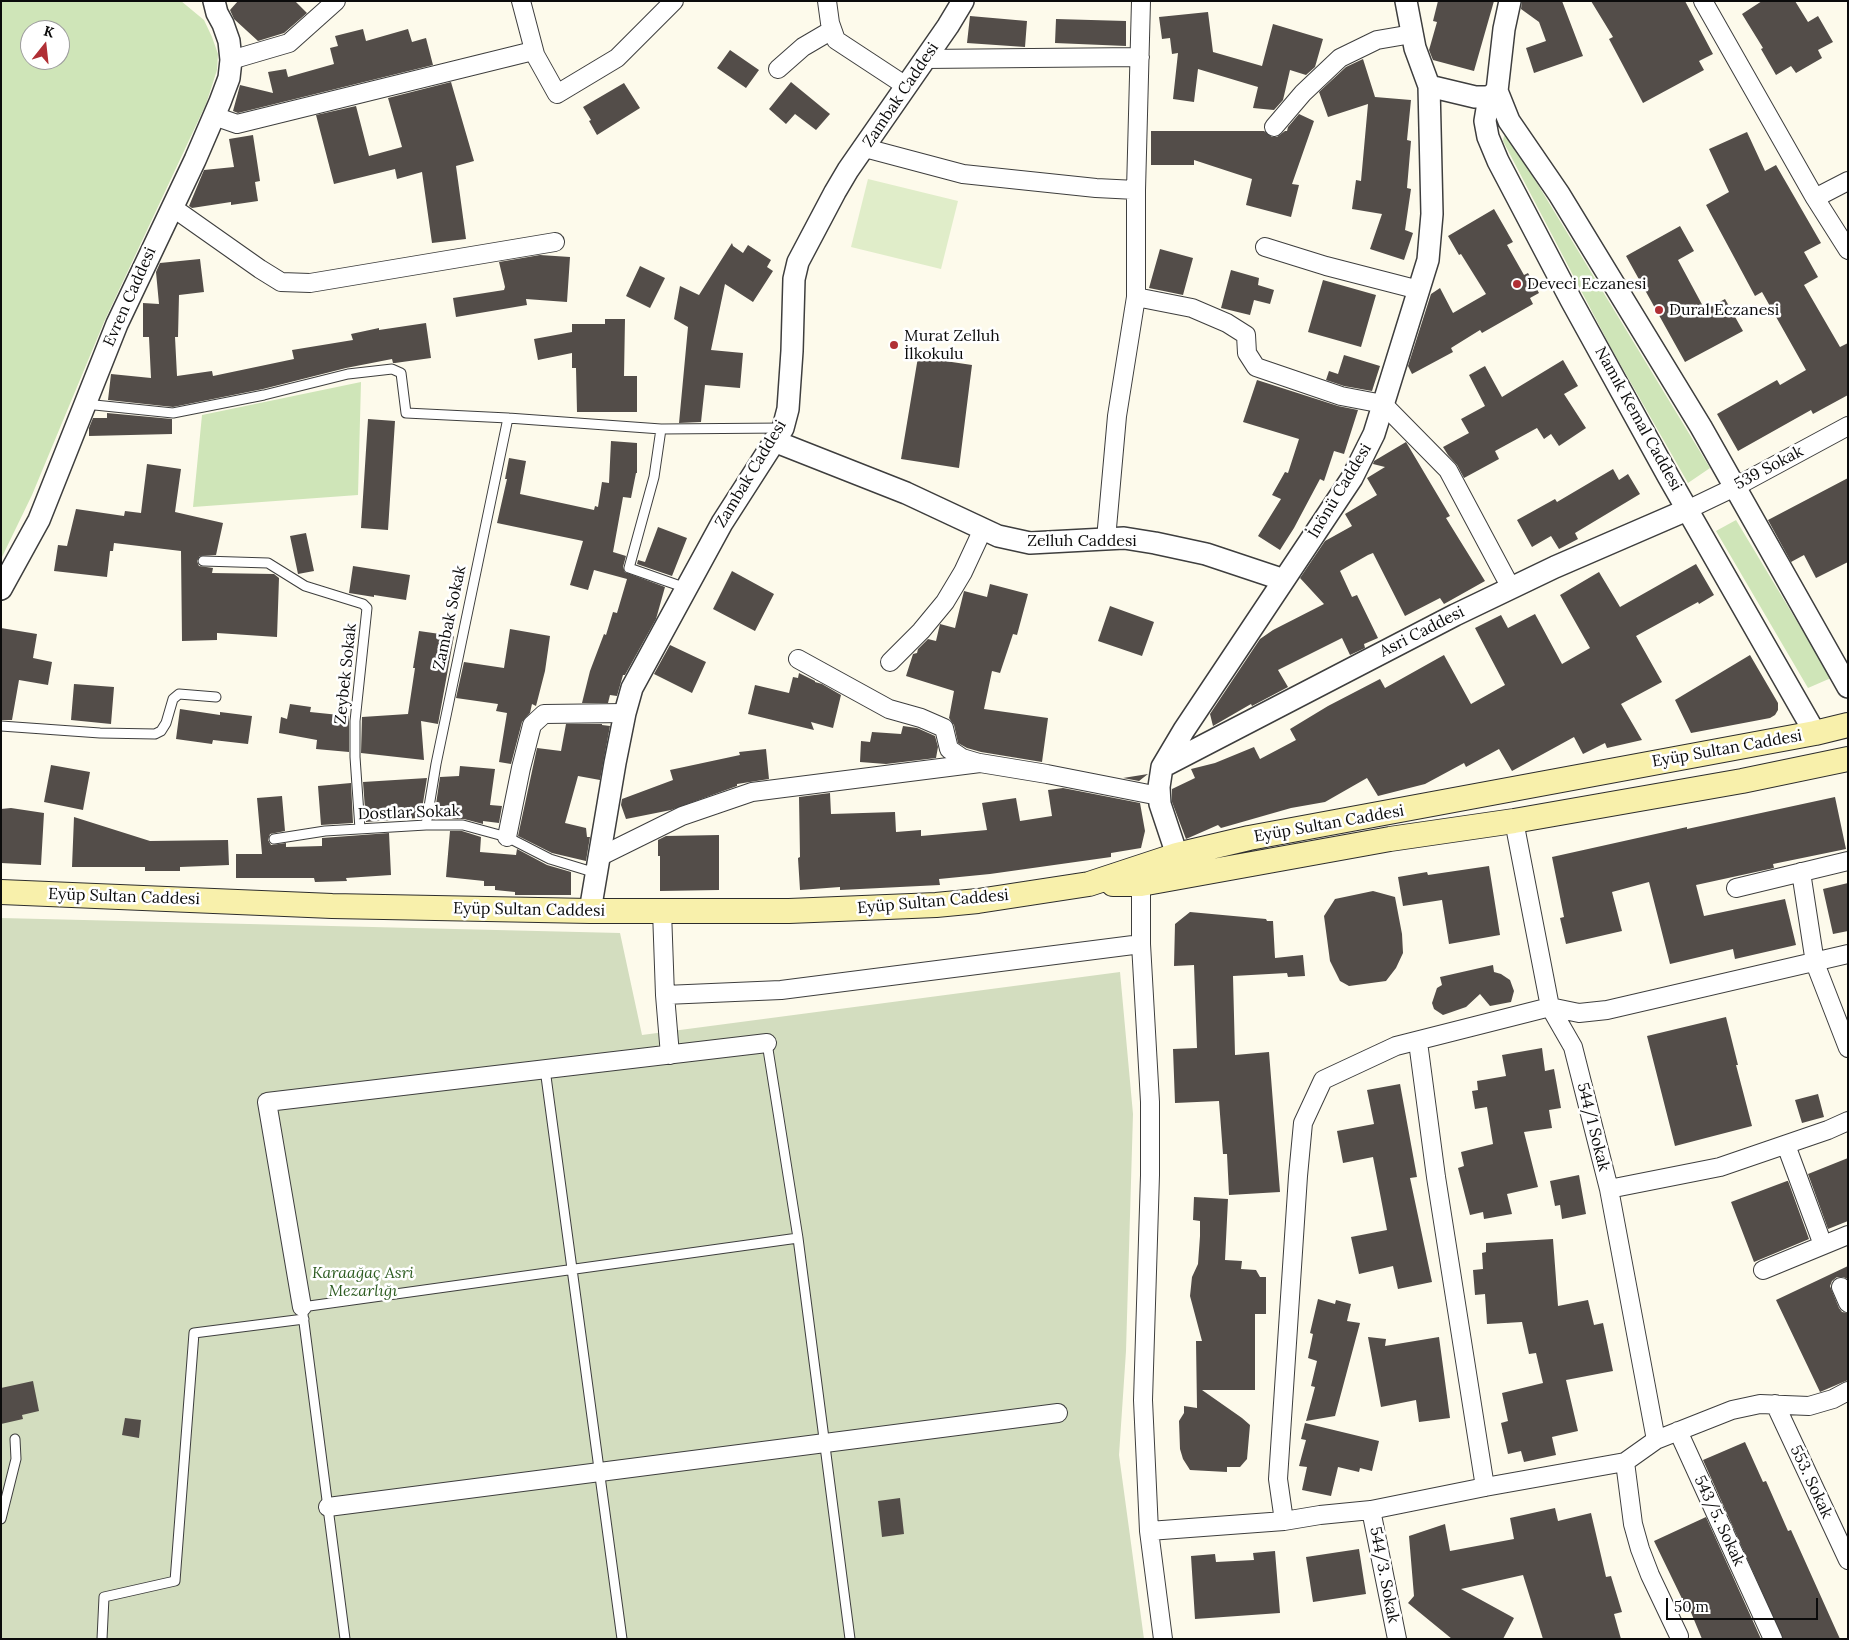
<!DOCTYPE html>
<meta charset="utf-8">
<style>
body{margin:0}
#map{position:relative;width:1849px;height:1640px;overflow:hidden;background:#fdfaeb;font-family:Lora,serif}
canvas{display:block}
.frame{position:absolute;inset:0;border:2px solid #0b0b0b;pointer-events:none}
.north{position:absolute;left:20px;top:20px;width:50px;height:50px;box-sizing:border-box;background:#fff;border:1px solid #9d9d9d;border-radius:50%;rotate:16deg;font-size:14px;font-weight:700;line-height:20px;text-align:center;color:#0b0b0b}
.north::after{content:'';display:block;margin:auto;width:18px;height:22px;background:#b02f35;clip-path:polygon(50% 0,100% 100%,50% 72%,0 100%)}
.scale{position:absolute;left:1666px;top:1598px;width:152px;height:22px;box-sizing:border-box;border:2px solid #0b0b0b;border-top:0;padding-left:6px;font-size:15px;line-height:18px;white-space:nowrap;color:#0b0b0b;-webkit-text-stroke:4px #fff;paint-order:stroke}
</style>
<div id="map">
<canvas width="1849" height="1640"></canvas>
<div class="frame"></div>
<div class="north">K</div>
<div class="scale">50 m</div>
</div>
<script>
const context = document.querySelector('canvas').getContext('2d');
context.lineJoin = 'round';
function paint(path, color) { context.fillStyle = color; context.fill(path, 'evenodd'); }
const shape = rows => new Path2D(rows.map(r => 'M' + r).join(''));
function trace(path, color, width, dash) { context.strokeStyle = color; context.lineWidth = width; context.lineCap = dash ? 'butt' : 'round'; context.setLineDash(dash || []); context.stroke(path); }
function write(font, color, halo, rows, align = 'center') {
  context.font = font + ' Lora,serif'; context.lineWidth = 5; context.setLineDash([]); context.textBaseline = 'middle'; context.strokeStyle = halo; context.fillStyle = color; for (const [text, x, y, turn = 0] of rows) {
    context.save(); context.translate(x, y); context.rotate((+turn || 0) * Math.PI / 180); context.textAlign = isNaN(turn) ? turn : align; if (halo) context.strokeText(text, 0, 0); context.fillText(text, 0, 0); context.restore();
  }
}
const green = shape([
 [1,1,181,1,204,20,212,37,218,54,217,70,206,104,104,322,32,495,1,559],
 [30,30,60,30,60,60,30,60],
 [1504,136,1509,137,1710,468,1688,483,1611,348,1503,141],
 [361,382,358,495,193,507,202,415],
 [1736,520,1831,678,1808,688,1716,531]
]);
const cemetery = shape([
 [1,918,620,933,642,1035,1120,972,1133,1114,1126,1351,1119,1455,1144,1639,1,1639]
]);
const pitch = shape([
 [868,179,958,201,941,269,851,247]
]);
const building = shape([
 [238,1,295,1,307,13,284,33,258,41,234,19,230,10],
 [1438,1,1494,1,1474,71,1433,60,1429,50,1437,22,1433,21],
 [1522,1,1562,1,1583,56,1534,73,1526,48,1546,41,1539,22,1521,9],
 [1591,1,1685,1,1713,54,1699,61,1704,70,1643,103,1609,39,1613,37],
 [1762,1,1795,1,1808,22,1818,16,1833,42,1818,50,1822,58,1796,73,1791,66,1776,75,1761,49,1763,48,1742,14],
 [1208,12,1213,52,1262,66,1273,24,1323,39,1315,67,1306,75,1290,70,1283,100,1274,110,1253,108,1258,87,1198,69,1194,102,1173,99,1178,53,1172,54,1170,38,1162,39,1159,17],
 [970,16,1027,21,1025,47,967,43],
 [1056,19,1126,21,1126,46,1055,43],
 [363,29,366,41,408,29,412,42,426,38,433,65,238,113,233,111,240,85,273,93,268,72,286,69,288,77,334,64,330,48,338,46,335,36],
 [730,50,759,70,746,88,717,68],
 [1363,59,1375,97,1411,100,1407,140,1411,141,1407,188,1411,189,1405,230,1413,233,1404,260,1370,249,1382,214,1352,209,1356,180,1361,181,1368,104,1328,117,1319,92,1346,67],
 [451,82,474,161,456,166,466,239,432,243,422,172,397,179,395,169,334,184,316,115,356,106,369,156,402,147,388,98],
 [791,82,830,114,816,130,795,114,786,124,769,109],
 [624,83,640,108,597,135,589,121,591,120,583,107],
 [1299,114,1314,121,1292,184,1299,185,1291,217,1246,205,1252,179,1194,160,1194,165,1151,165,1151,131,1264,131,1272,137,1277,137,1285,131,1287,131,1288,127],
 [1747,132,1765,171,1776,165,1821,243,1804,252,1818,277,1804,285,1840,347,1848,343,1848,395,1813,414,1811,410,1738,451,1717,414,1777,380,1780,385,1806,370,1762,292,1755,296,1706,205,1729,192,1709,149],
 [253,135,260,181,255,182,258,201,231,205,231,202,192,208,189,206,204,170,234,167,229,139],
 [1494,209,1513,242,1507,245,1524,275,1528,273,1539,293,1530,298,1533,304,1482,333,1480,330,1451,348,1453,352,1412,374,1408,366,1431,294,1440,288,1453,313,1486,294,1461,254,1459,255,1448,236],
 [1680,226,1694,251,1678,260,1705,310,1725,299,1743,331,1685,362,1626,256],
 [732,243,733,246,743,253,748,245,771,260,767,267,773,271,753,302,725,284,711,350,743,353,740,388,705,385,701,422,679,423,688,327,674,319,680,286,699,295],
 [1160,249,1193,258,1183,295,1149,288],
 [540,255,570,257,567,302,526,299,527,305,456,317,453,298,504,290,505,287,499,262],
 [200,259,204,292,179,295,178,337,175,337,177,376,212,371,213,376,294,359,292,350,353,340,351,334,379,328,379,330,426,323,431,358,395,363,393,363,392,359,346,368,263,389,173,407,108,400,111,374,151,378,149,337,143,337,143,303,159,304,156,272,160,263],
 [640,266,665,278,650,308,626,296],
 [1231,270,1259,278,1258,285,1274,290,1270,304,1254,300,1250,315,1221,308],
 [1323,280,1376,295,1361,347,1308,332],
 [605,319,625,319,624,376,637,376,637,412,577,412,576,368,572,368,572,353,538,360,534,339,572,332,572,324,605,324],
 [1344,355,1380,366,1372,391,1344,386,1326,380,1329,371,1338,374],
 [918,357,972,365,959,468,901,459],
 [1563,360,1578,386,1564,394,1586,428,1559,446,1551,434,1544,439,1537,428,1495,451,1499,459,1464,478,1457,465,1448,455,1443,447,1469,433,1461,419,1485,406,1469,375,1485,366,1502,397],
 [1257,380,1338,406,1358,410,1344,454,1334,451,1324,481,1320,479,1294,528,1280,550,1258,536,1281,499,1272,495,1285,472,1288,473,1299,439,1243,422],
 [107,413,172,419,172,434,89,436,89,428,93,418,107,418],
 [368,419,395,421,388,530,361,528],
 [611,441,637,443,637,473,636,473,631,498,623,497,613,552,626,556,623,567,625,572,665,587,656,619,625,675,623,675,617,696,610,695,608,703,582,703,590,671,604,634,606,635,613,612,617,613,627,579,594,570,588,590,570,585,583,541,497,523,507,479,505,479,509,458,526,461,520,494,594,510,595,506,598,507,602,482,609,483],
 [1406,442,1450,516,1446,518,1485,581,1444,604,1440,598,1405,616,1373,553,1368,555,1340,571,1352,597,1357,595,1378,638,1364,644,1365,648,1350,655,1342,638,1278,670,1288,687,1252,706,1251,704,1213,726,1210,714,1260,639,1273,630,1324,604,1300,578,1325,541,1352,526,1345,514,1377,495,1367,478,1385,467,1373,464,1374,461],
 [147,464,181,469,175,512,223,523,216,555,200,556,197,561,199,566,213,568,212,573,274,574,279,578,277,637,217,633,217,640,182,641,181,551,114,543,113,551,110,551,107,577,54,571,58,545,67,546,76,509,124,516,125,511,141,513],
 [1613,469,1619,480,1628,474,1640,494,1575,533,1578,539,1559,549,1551,536,1532,547,1517,520,1555,499,1557,502],
 [1848,478,1848,562,1816,578,1804,555,1791,562,1768,520],
 [658,527,687,538,672,576,637,564,638,560,645,562],
 [306,533,314,571,298,574,290,536],
 [1696,564,1714,595,1699,604,1698,602,1636,636,1662,682,1621,704,1642,740,1607,748,1605,743,1583,754,1574,737,1512,771,1499,749,1466,767,1464,763,1425,784,1378,796,1367,778,1325,802,1291,808,1221,828,1218,825,1186,839,1172,802,1172,789,1195,778,1191,769,1215,763,1254,747,1260,759,1296,740,1290,729,1328,706,1380,679,1385,688,1444,655,1471,704,1505,685,1475,628,1501,615,1508,628,1535,614,1562,664,1590,648,1560,595,1599,572,1620,607],
 [353,566,410,575,406,600,374,595,374,597,349,593],
 [732,571,774,594,755,631,713,609],
 [990,584,1028,594,1017,635,1013,634,1000,673,992,671,984,709,1048,718,1042,762,981,752,967,748,958,743,954,725,949,718,954,691,906,676,913,654,917,653,918,649,928,639,936,641,940,624,955,628,964,591,987,597],
 [1110,606,1154,622,1142,656,1098,641],
 [1,628,37,634,33,658,52,662,48,685,19,680,12,720,1,720],
 [510,629,550,636,545,671,536,706,532,704,530,713,522,722,511,764,499,762,507,713,496,711,498,704,456,698,464,662,504,668],
 [419,631,454,636,438,724,421,721,424,760,361,753,362,717,408,714,415,668,413,668],
 [670,645,706,662,692,693,654,674],
 [1750,655,1778,703,1778,710,1775,715,1770,718,1691,733,1675,700],
 [799,673,815,681,815,682,822,684,841,695,833,728,811,722,814,730,748,714,755,685,789,693,793,677,798,678],
 [74,684,114,687,111,724,71,720],
 [290,704,311,707,310,712,349,716,349,752,316,749,317,740,279,733,281,717,287,719],
 [180,709,220,715,220,712,252,716,248,744,213,740,212,744,176,739],
 [566,724,602,724,602,725,610,726,600,780,578,776,565,823,586,828,587,837,590,837,586,861,552,853,518,836,537,748,561,751],
 [903,726,917,728,935,736,938,747,936,758,886,764,860,762,861,741,870,742,872,732,901,734],
 [766,749,769,779,737,784,737,786,671,810,626,819,621,805,622,799,673,780,670,770,740,755,739,752],
 [51,765,90,772,83,810,44,802],
 [460,766,495,769,490,805,502,806,499,823,483,821,483,824,464,819,452,819,452,813,435,811,440,777,459,776],
 [1148,774,1139,781,1123,778],
 [427,778,422,809,417,809,417,818,366,822,363,782],
 [351,783,353,823,321,825,318,786],
 [1063,788,1140,803,1145,831,1141,848,1111,853,1111,857,990,874,939,879,940,885,840,890,840,887,800,890,798,858,800,857,799,797,830,793,831,814,895,812,896,832,921,830,921,836,987,830,982,803,1016,798,1020,821,1052,816,1048,790],
 [282,796,285,831,270,834,268,840,271,845,286,843,286,847,322,846,322,838,389,833,391,875,346,878,347,881,315,882,314,878,236,878,236,854,262,854,257,798],
 [1835,797,1846,849,1773,864,1774,868,1696,885,1704,916,1785,899,1796,945,1735,959,1733,949,1670,964,1649,882,1612,892,1622,931,1566,944,1560,918,1564,917,1552,857,1687,827,1687,829],
 [11,808,44,813,41,865,1,863,1,809],
 [74,817,150,841,228,840,229,865,180,867,180,871,145,871,145,867,72,867],
 [450,831,462,831,481,837,480,852,516,855,517,849,547,865,571,872,571,895,515,895,515,892,495,890,495,886,484,886,484,881,446,877],
 [719,835,719,890,660,891,660,856,658,856,658,840,666,836],
 [1489,866,1500,935,1449,944,1442,900,1403,906,1398,877,1427,872,1428,875],
 [1848,883,1848,931,1833,934,1823,889],
 [1373,891,1395,897,1402,934,1403,953,1396,968,1386,981,1349,986,1340,981,1330,961,1324,916,1335,899],
 [1190,912,1266,919,1267,921,1273,921,1275,958,1303,955,1305,976,1288,977,1287,973,1233,976,1235,1055,1269,1052,1280,1192,1229,1195,1227,1154,1223,1154,1219,1101,1175,1103,1173,1049,1197,1048,1194,965,1174,966,1175,924],
 [1493,965,1494,972,1501,974,1510,980,1514,991,1511,1002,1490,1006,1480,994,1466,1007,1443,1015,1434,1009,1432,1003,1437,988,1442,985,1440,977],
 [1726,1017,1738,1065,1736,1065,1752,1126,1675,1146,1647,1036],
 [1542,1048,1545,1071,1554,1069,1561,1108,1549,1110,1552,1128,1524,1132,1538,1187,1507,1194,1512,1214,1484,1219,1483,1212,1470,1215,1458,1168,1464,1166,1461,1152,1493,1144,1487,1107,1475,1109,1472,1091,1478,1090,1477,1081,1506,1076,1502,1055],
 [1400,1084,1417,1177,1410,1178,1432,1282,1398,1289,1393,1266,1359,1274,1351,1237,1387,1230,1373,1157,1343,1163,1337,1131,1374,1124,1367,1090],
 [1818,1094,1824,1117,1802,1123,1795,1100],
 [1848,1158,1848,1221,1828,1229,1808,1174],
 [1579,1175,1586,1214,1562,1219,1560,1205,1555,1206,1550,1181],
 [1787,1181,1788,1181,1809,1239,1754,1262,1731,1202],
 [1194,1197,1228,1199,1225,1260,1242,1261,1241,1269,1256,1270,1260,1277,1266,1277,1266,1314,1255,1314,1255,1390,1202,1390,1242,1418,1250,1425,1247,1459,1240,1467,1227,1467,1227,1472,1190,1470,1183,1459,1180,1449,1179,1421,1184,1413,1184,1406,1197,1408,1196,1341,1202,1341,1190,1296,1192,1277,1198,1264,1200,1236,1200,1221,1193,1220],
 [1553,1239,1558,1306,1588,1300,1594,1325,1603,1323,1613,1371,1566,1380,1578,1431,1552,1437,1556,1455,1524,1462,1521,1451,1508,1454,1501,1423,1508,1421,1502,1393,1543,1383,1536,1353,1529,1354,1522,1322,1487,1324,1485,1294,1475,1295,1473,1270,1483,1269,1482,1253,1486,1252,1486,1243],
 [1848,1266,1848,1279,1843,1277,1837,1277,1832,1281,1830,1286,1839,1308,1842,1312,1848,1313,1848,1380,1820,1392,1776,1300],
 [1318,1299,1335,1304,1336,1300,1351,1304,1347,1321,1360,1323,1335,1416,1306,1421,1315,1387,1311,1386,1317,1361,1308,1358,1313,1334,1310,1333],
 [1368,1337,1386,1339,1385,1346,1439,1337,1450,1418,1419,1422,1416,1400,1381,1407],
 [33,1381,39,1411,22,1415,23,1419,1,1424,1,1388],
 [125,1418,141,1420,139,1438,122,1435],
 [1305,1423,1379,1441,1372,1471,1360,1468,1359,1472,1338,1467,1331,1496,1302,1490,1307,1467,1299,1466,1306,1440,1301,1439],
 [1745,1442,1763,1482,1766,1481,1788,1531,1791,1530,1840,1639,1783,1639,1703,1460],
 [900,1498,904,1534,882,1537,878,1501],
 [1555,1508,1558,1521,1591,1513,1606,1577,1611,1576,1622,1612,1614,1614,1621,1639,1543,1639,1523,1575,1461,1589,1514,1618,1503,1639,1452,1639,1408,1603,1414,1596,1409,1536,1445,1524,1450,1551,1514,1539,1510,1518],
 [1706,1517,1761,1639,1702,1639,1690,1610,1688,1611,1654,1541],
 [1359,1549,1366,1594,1313,1602,1306,1557],
 [1275,1551,1280,1613,1195,1619,1191,1556,1215,1554,1216,1562,1254,1560,1253,1553]
]);
const service = shape([
 [85,404,173,413,264,395,348,374,392,369,401,373,406,413,508,418,661,429,783,428],
 [661,429,654,477,629,568,686,588],
 [203,561,268,563,305,586,363,604,367,608,355,721,355,757,360,829],
 [1,726,100,733,155,734,161,731,166,723,173,699,179,694,216,697],
 [426,825,436,764,508,418],
 [274,839,325,831,426,825,463,825,507,837,550,859,596,873],
 [767,1043,798,1238,850,1639],
 [545,1069,622,1639],
 [1,1519,16,1459,15,1439],
 [102,1639,104,1597,175,1581,194,1333,304,1319],
 [345,1639,302,1307,798,1238]
]);
const minor = shape([
 [521,1,535,54],
 [827,1,830,23,836,40,906,86],
 [1703,1,1815,198,1848,250],
 [924,59,1140,57],
 [231,60,289,43,336,1],
 [778,69,803,47,832,30],
 [214,116,237,124,533,51,557,94,617,58,674,1],
 [1274,127,1303,93,1340,58,1377,40,1412,34],
 [865,148,963,174,1096,188,1136,190],
 [1815,198,1848,181],
 [172,207,260,269,281,282,310,283,555,242],
 [1265,247,1326,266,1419,290],
 [1136,297,1192,308,1227,323,1246,335,1247,353,1256,367,1341,396,1383,404,1448,470,1511,588],
 [1689,509,1735,487,1848,426],
 [1106,539,1117,416,1136,297,1136,190,1141,1],
 [798,659,889,709,921,718,944,728,949,749,962,758,979,763],
 [890,662,921,631,945,602,963,572,983,529],
 [1514,821,1550,1007,1573,1047,1609,1189,1656,1440],
 [507,837,521,768,532,725,544,714,625,713],
 [599,857,682,816,752,792,980,763,1047,774,1159,796],
 [1801,872,1815,963,1848,1048],
 [1141,884,1141,944,1150,1102,1150,1175,1143,1400,1149,1531,1163,1639],
 [1736,888,1848,861],
 [662,911,665,995,670,1055],
 [1848,954,1607,1010,1579,1013,1550,1007,1396,1046,1323,1080,1303,1123,1298,1176,1278,1479,1284,1521,1320,1515,1371,1510,1485,1487,1625,1462,1656,1440,1732,1410,1760,1404,1809,1406,1833,1399,1848,1391],
 [665,995,781,990,1141,944],
 [1418,1042,1436,1177,1485,1487],
 [1786,1145,1823,1245],
 [1609,1189,1720,1167,1828,1130,1848,1121],
 [1763,1270,1848,1235],
 [1841,1287,1848,1303],
 [302,1307,267,1102,767,1043],
 [1775,1404,1848,1560],
 [1678,1431,1773,1639],
 [1625,1462,1633,1524,1640,1549,1650,1575,1679,1636],
 [328,1507,1058,1413],
 [1371,1510,1397,1639],
 [1149,1531,1284,1521]
]);
const tertiary = shape([
 [1510,1,1504,29,1497,91,1509,121,1559,194,1701,427,1848,687],
 [1429,86,1475,97,1489,97,1497,91],
 [1489,97,1485,121,1488,137,1498,161,1571,300,1668,476,1815,733],
 [774,441,906,493,998,536,1030,543,1124,538,1155,543,1206,554,1284,580],
 [1,589,39,520,117,324,195,160,220,102,229,78,231,60,229,41,223,24,217,13,214,1],
 [1162,767,1455,615,1555,567,1689,509],
 [1177,855,1160,804,1159,787,1162,767,1184,730,1352,478,1374,434,1428,260,1432,214,1429,86,1415,48,1406,1],
 [590,911,615,763,625,713,632,688,722,523,783,428,788,409,792,351,794,279,798,262,835,192,848,170,948,26,963,1]
]);
const secondary = shape([
 [1113,884,1141,884,1390,839,1514,821,1742,781,1848,759],
 [1,892,332,906,590,911,789,911,936,905,978,901,1089,884,1177,855,1249,838,1815,733,1848,725]
]);
const markers = [
 [1517,284,5,"#b02f35"],
 [1659,310,5,"#b02f35"],
 [894,345,5,"#b02f35"]
];
const streetNames = [
 ["Zambak Caddesi",901,95,-56],
 ["Evren Caddesi",130,297,-66],
 ["Namık Kemal Caddesi",1638,419,61],
 ["539 Sokak",1769,468,-28],
 ["Zambak Caddesi",751,474,-59],
 ["İnönü Caddesi",1340,491,-59],
 ["Zelluh Caddesi",1082,541],
 ["Zambak Sokak",450,618,-78],
 ["Asri Caddesi",1422,632,-27],
 ["Zeybek Sokak",346,674,-84],
 ["Eyüp Sultan Caddesi",1727,749,-10],
 ["Dostlar Sokak",409,813,-2],
 ["Eyüp Sultan Caddesi",1329,824,-10],
 ["Eyüp Sultan Caddesi",124,897,2],
 ["Eyüp Sultan Caddesi",933,902,-5],
 ["Eyüp Sultan Caddesi",529,910,1],
 ["544/1 Sokak",1593,1127,76],
 ["553. Sokak",1811,1482,65],
 ["543/5. Sokak",1719,1521,65],
 ["544/3. Sokak",1384,1575,79]
];
const poiNames = [
 ["Deveci Eczanesi",1527,284],
 ["Dural Eczanesi",1669,310],
 ["Murat Zelluh",904,336],
 ["İlkokulu",904,354]
];
const parkNames = [
 ["Karaağaç Asri",363,1273],
 ["Mezarlığı",363,1291]
];
paint(green, '#cfe5b8');
paint(cemetery, '#d3ddbf');
paint(pitch, '#e0edc9');
paint(building, '#534d49');
trace(service, '#3e3e3e', 11);
trace(minor, '#3e3e3e', 20);
trace(tertiary, '#3e3e3e', 24);
trace(secondary, '#2d2d2d', 26);
trace(service, '#fff', 9);
trace(minor, '#fff', 18);
trace(tertiary, '#fff', 21);
trace(secondary, '#f8f0ab', 24);
for (const [x, y, r, color] of markers) { const dot = new Path2D(); dot.arc(x, y, r, 0, 2 * Math.PI); context.fillStyle = color; context.fill(dot); trace(dot, '#fff', 2); }
write('16px', '#0b0b0b', '#fff', streetNames);
write('16px', '#0b0b0b', '#fff', poiNames, 'left');
write('italic 16px', '#2e5d22', '#fff', parkNames);
</script>
